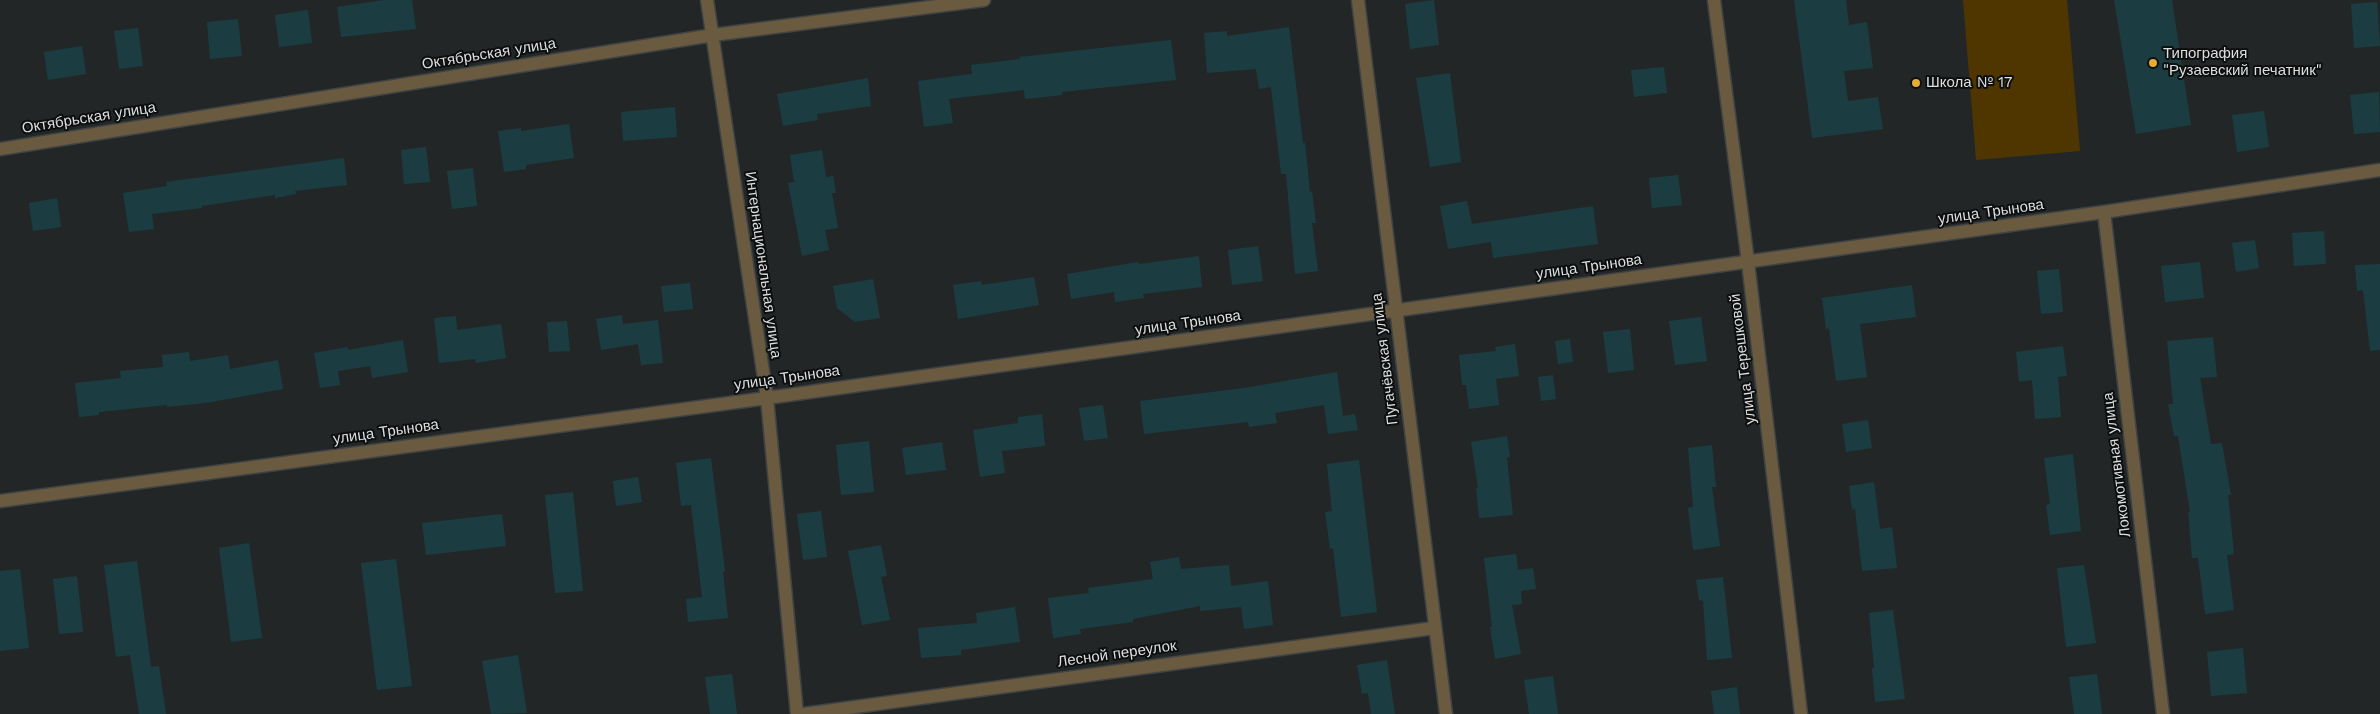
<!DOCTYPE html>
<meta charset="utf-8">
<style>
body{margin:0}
canvas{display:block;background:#222627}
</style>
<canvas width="2380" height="714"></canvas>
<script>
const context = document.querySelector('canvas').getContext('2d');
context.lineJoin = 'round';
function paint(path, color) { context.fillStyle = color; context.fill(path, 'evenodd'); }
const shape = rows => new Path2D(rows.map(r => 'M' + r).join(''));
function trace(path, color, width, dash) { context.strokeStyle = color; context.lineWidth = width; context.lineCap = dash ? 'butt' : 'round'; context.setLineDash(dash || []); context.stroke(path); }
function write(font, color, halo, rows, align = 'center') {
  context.font = font + ' "Work Sans",sans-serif'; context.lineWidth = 4; context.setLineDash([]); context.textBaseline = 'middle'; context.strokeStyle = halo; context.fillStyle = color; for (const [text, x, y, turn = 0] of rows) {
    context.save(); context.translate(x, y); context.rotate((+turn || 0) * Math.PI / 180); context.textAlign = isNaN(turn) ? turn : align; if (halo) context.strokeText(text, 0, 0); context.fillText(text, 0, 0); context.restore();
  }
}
const green = shape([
 [1963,0,2067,0,2080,151,1976,160]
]);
const building = shape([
 [384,0,412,0,416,29,341,37,337,7],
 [1434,0,1439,45,1410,49,1405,4],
 [1794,0,1846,0,1849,25,1867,22,1873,68,1844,71,1848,101,1878,97,1883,129,1812,138],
 [2114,0,2172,0,2191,125,2136,134],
 [2377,2,2380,46,2354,48,2351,4],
 [308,10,312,43,279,47,275,15],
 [238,19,242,56,210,59,207,22],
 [1289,27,1303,143,1305,143,1310,192,1312,191,1316,223,1312,223,1318,271,1295,274,1286,174,1281,174,1271,87,1259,89,1256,69,1207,73,1204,33,1227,31,1227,36],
 [138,28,143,66,119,69,114,31],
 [1171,40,1176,80,1062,92,1062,95,1025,99,1024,90,949,99,953,123,924,127,918,81,972,74,971,65,1020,59,1020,57],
 [82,46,86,74,48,80,44,52],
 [1664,67,1667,93,1634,97,1631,70],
 [1450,73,1461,162,1430,167,1416,78],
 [868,78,871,106,817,114,818,120,783,126,777,94],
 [2379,92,2380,132,2354,134,2350,95],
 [675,107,677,137,623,141,621,112],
 [2264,111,2269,147,2237,152,2232,115],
 [569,124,574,158,526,165,526,169,504,172,498,131,521,128,521,131],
 [426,147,430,182,404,184,401,150],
 [822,150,826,177,833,176,836,193,832,193,838,228,825,230,829,250,802,256,788,183,794,182,790,155],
 [344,158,347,185,295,191,296,194,275,198,275,195,202,206,202,208,152,214,154,229,129,232,123,193,167,186,166,182],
 [473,168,477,206,452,209,447,171],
 [1678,175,1682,205,1652,208,1649,178],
 [57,198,61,227,33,231,29,203],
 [1467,201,1472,224,1593,206,1598,244,1493,258,1491,242,1448,249,1440,206],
 [2324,231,2326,264,2294,266,2292,233],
 [2255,240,2259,268,2236,272,2232,243],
 [1258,246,1263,281,1232,285,1228,250],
 [1199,256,1202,287,1143,294,1144,298,1115,302,1114,292,1071,299,1067,274,1138,262,1139,264],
 [2200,262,2204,298,2165,302,2161,266],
 [2380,264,2380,350,2370,351,2363,290,2357,291,2355,265],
 [2059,269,2063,312,2041,314,2037,271],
 [1034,277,1039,305,958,319,953,285,981,281,982,285],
 [873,279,880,318,855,322,837,308,833,286],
 [690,283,693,309,664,312,661,286],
 [1912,285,1916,317,1860,324,1867,377,1836,381,1829,328,1826,329,1822,298],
 [622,315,623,324,658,320,663,363,641,365,638,344,601,350,596,319],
 [456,316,457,330,501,324,506,358,476,363,475,359,439,363,434,318],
 [1701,317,1707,361,1675,365,1669,321],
 [567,321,570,351,549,352,547,322],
 [1630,329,1634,370,1608,373,1603,332],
 [2213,337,2217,377,2200,378,2211,444,2222,443,2231,495,2228,495,2234,554,2227,555,2234,610,2205,614,2198,558,2192,558,2188,512,2190,512,2178,436,2174,436,2168,404,2173,404,2167,341],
 [1570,339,1573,362,1558,364,1555,341],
 [403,340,408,372,372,378,370,366,338,371,340,385,320,388,314,353,348,347,348,350],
 [1515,344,1519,376,1496,379,1499,405,1469,409,1466,385,1462,385,1459,355,1496,351,1495,347],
 [2063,346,2067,376,2058,377,2061,417,2035,419,2032,380,2019,382,2016,352],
 [189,352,190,361,228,355,230,369,278,360,283,389,206,403,167,407,167,405,99,412,99,415,79,417,75,383,121,378,120,371,163,367,162,355],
 [1337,372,1343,416,1355,414,1358,430,1328,434,1324,405,1275,413,1277,423,1249,427,1248,422,1144,434,1140,401,1244,388],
 [1553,375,1556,399,1541,401,1538,377],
 [1103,405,1108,438,1084,441,1079,408],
 [1042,414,1045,446,1002,451,1005,473,980,477,973,430,1018,423,1018,417],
 [1868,420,1872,448,1846,452,1842,424],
 [1507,436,1510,457,1507,458,1513,515,1479,518,1476,488,1478,488,1471,442],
 [869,441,874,492,841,495,836,445],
 [942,442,946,470,906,475,902,448],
 [1712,445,1716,487,1712,487,1720,546,1693,550,1688,508,1693,507,1688,448],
 [2073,454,2081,531,2050,535,2046,505,2050,504,2044,458],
 [711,458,725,571,723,572,728,618,688,622,686,599,702,597,691,505,681,506,676,463],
 [1359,460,1377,612,1341,617,1333,548,1330,549,1325,512,1332,511,1327,464],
 [638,477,642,502,616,506,613,481],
 [1874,482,1880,529,1892,527,1897,568,1862,571,1855,509,1852,510,1849,486],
 [573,492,583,591,555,593,545,495],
 [821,511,827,557,803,560,797,514],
 [502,514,506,546,426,555,422,523],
 [249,543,262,638,231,642,219,548],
 [881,545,887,576,881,577,890,620,862,625,848,551],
 [1516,554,1518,570,1533,568,1536,589,1521,591,1522,604,1512,605,1521,654,1495,659,1490,627,1492,627,1484,558],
 [1179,557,1181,569,1229,565,1231,586,1268,581,1273,625,1244,629,1241,607,1200,611,1200,606,1133,619,1133,622,1080,629,1081,634,1053,638,1048,598,1089,593,1088,588,1153,579,1150,562],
 [396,559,412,686,377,690,361,563],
 [137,561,151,667,159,666,166,714,139,714,130,655,116,657,104,565],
 [2084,565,2096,643,2066,647,2057,568],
 [20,569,29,648,0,651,0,571],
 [77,576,83,632,59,634,53,579],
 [1723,577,1732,658,1707,660,1703,601,1699,600,1696,580],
 [1015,607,1020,642,961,650,961,655,921,658,918,628,977,623,976,613],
 [1893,610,1905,699,1875,702,1872,668,1874,668,1869,613],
 [2243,648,2247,693,2211,696,2207,652],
 [518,655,527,713,491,714,482,661],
 [1387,660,1395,714,1371,714,1368,693,1362,694,1357,665],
 [732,674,737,714,710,714,705,677],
 [2097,674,2102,714,2074,714,2069,677],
 [1553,676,1558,714,1529,714,1524,680],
 [1737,687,1740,714,1714,714,1711,691]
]);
const minor = shape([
 [707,0,767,398,797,714],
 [1358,0,1446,714],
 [1714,0,1748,262,1801,714],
 [0,149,713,35,984,0],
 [2104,212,2163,714],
 [0,501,767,398,2104,212,2380,170],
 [804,714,1434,628]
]);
const markers = [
 [2153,63,5,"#e6ac36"],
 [1916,83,5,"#e6ac36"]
];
const streetNames = [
 ["Октябрьская улица",489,54,-9],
 ["Октябрьская улица",89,118,-9],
 ["улица Трынова",1991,212,-8],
 ["Интернациональная улица",763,265,82],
 ["улица Трынова",1589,267,-8],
 ["улица Трынова",1188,323,-8],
 ["Пугачёвская улица",1385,359,-97],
 ["улица Терешковой",1743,359,-97],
 ["улица Трынова",787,378,-8],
 ["улица Трынова",386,432,-8],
 ["Локомотивная улица",2117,465,-97],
 ["Лесной переулок",1117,654,-8]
];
const poiNames = [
 ["Типография",2163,54],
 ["\"Рузаевский печатник\"",2163,71],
 ["Школа № 17",1926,83]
];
paint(green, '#4f3600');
paint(building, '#1b3d41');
trace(minor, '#404344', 15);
trace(minor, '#6a5a3f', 12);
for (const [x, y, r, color] of markers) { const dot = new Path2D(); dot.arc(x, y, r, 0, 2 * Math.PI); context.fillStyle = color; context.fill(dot); trace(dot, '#0d0f0f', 2); }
write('15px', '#dcdedf', '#0d0f0f', streetNames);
write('15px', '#dcdedf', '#0d0f0f', poiNames, 'left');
</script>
